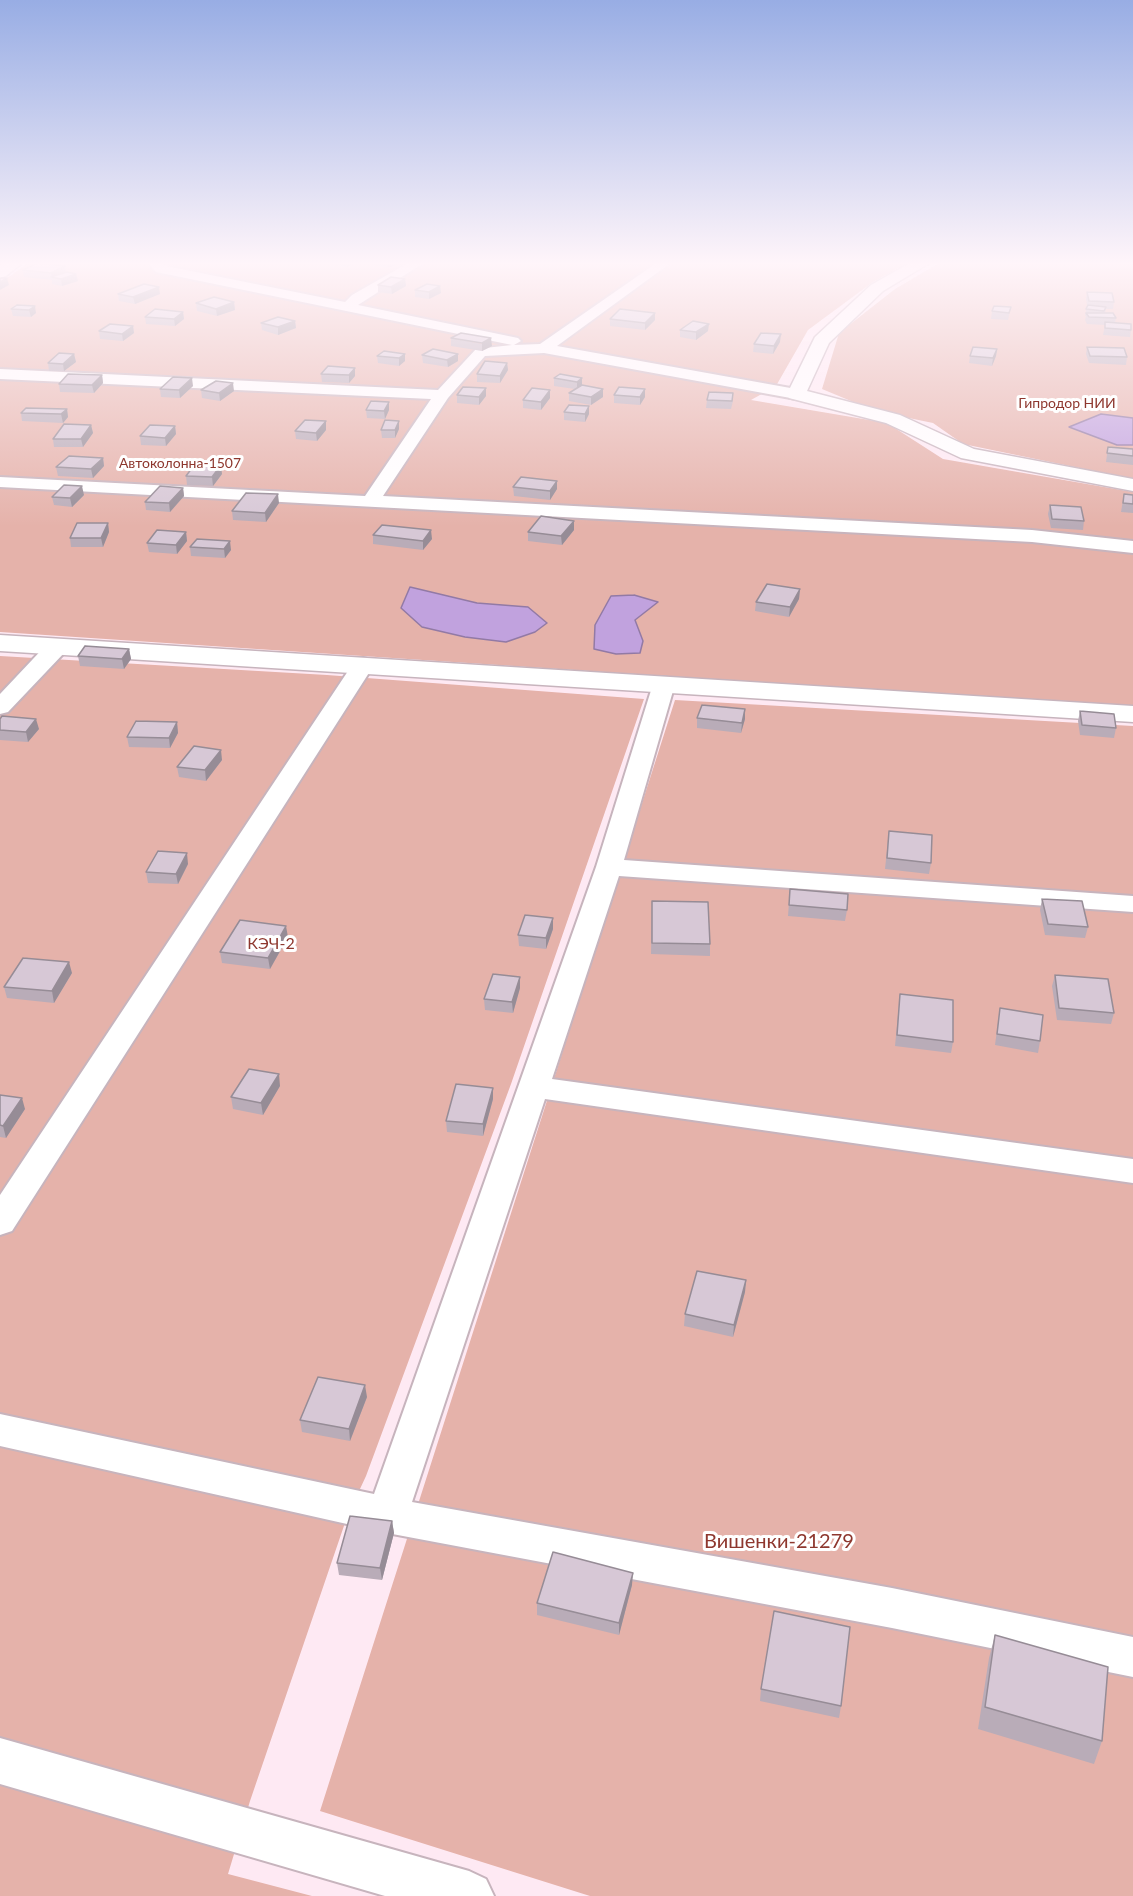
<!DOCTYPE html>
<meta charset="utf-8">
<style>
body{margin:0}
canvas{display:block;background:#fee9f3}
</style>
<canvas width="1133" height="1896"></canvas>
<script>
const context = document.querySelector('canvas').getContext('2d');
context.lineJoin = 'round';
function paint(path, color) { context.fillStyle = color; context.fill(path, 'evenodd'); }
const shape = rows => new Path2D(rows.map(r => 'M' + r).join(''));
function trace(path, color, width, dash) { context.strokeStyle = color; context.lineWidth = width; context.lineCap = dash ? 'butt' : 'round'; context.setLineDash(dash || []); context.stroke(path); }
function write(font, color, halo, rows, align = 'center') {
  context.font = font + ' Lato,sans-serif'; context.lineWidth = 6; context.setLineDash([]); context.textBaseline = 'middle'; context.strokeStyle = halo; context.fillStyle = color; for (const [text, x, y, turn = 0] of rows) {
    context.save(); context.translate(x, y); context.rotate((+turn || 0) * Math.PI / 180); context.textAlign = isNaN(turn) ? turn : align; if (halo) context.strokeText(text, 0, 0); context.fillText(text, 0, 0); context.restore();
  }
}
const green = shape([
 [30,262,910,262,873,282,808,330,776,386,751,400,887,423,943,459,1133,492,1133,707,0,632,0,283],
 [941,262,1133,262,1133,479,963,444,933,423,875,411,822,389,839,333,895,289],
 [0,656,327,675,644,699,511,1084,366,1476,347,1517,250,1801,228,1874,312,1896,0,1896],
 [675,700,1133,726,1133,1896,590,1896,320,1811]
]);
const water = shape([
 [1101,414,1133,418,1133,445,1117,445,1069,427,1101,414],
 [410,587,477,603,528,607,547,623,535,632,506,642,465,637,422,627,401,608,410,587],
 [634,595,658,602,635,620,643,641,640,653,616,654,594,649,595,625,611,596,634,595]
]);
const service = shape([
 [147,262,161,262,166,266,345,302,352,295,410,262,425,262,358,305,518,338,521,341,514,345,540,344,658,262,672,262,557,346,796,389,804,394,796,399,544,353,485,356,448,398,383,496,1032,530,1133,541,1133,553,1032,542,0,487,0,477,365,496,431,399,0,379,0,369,438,390,476,349,512,345,161,273,156,272,147,262],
 [57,640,65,642,68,647,65,652,8,712,0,714,0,694,49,642,57,640],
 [363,658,371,660,374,665,12,1231,0,1235,0,1195,352,665,355,660,363,658],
 [664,677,672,679,675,684,624,860,1133,896,1133,912,619,876,552,1079,1133,1159,1133,1183,545,1099,412,1502,892,1588,1133,1637,1133,1677,892,1628,387,1533,0,1446,0,1414,374,1494,596,867,653,684,656,679,664,677],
 [0,1738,469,1871,486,1879,494,1896,385,1896,0,1784,0,1738]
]);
const minor = shape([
 [5,262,23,262,6,276,0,278,0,266,5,262],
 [912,262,931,262,883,291,829,343,807,391,900,415,974,449,1133,479,1133,491,961,458,886,423,789,398,787,394,815,337,871,285,912,262],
 [0,635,1133,706,1133,722,0,651,0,635]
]);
const wall = shape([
 [326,262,357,262,357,263,347,267,326,263],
 [368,262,403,262,388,268,368,264],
 [626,262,645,262,638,266,626,265],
 [23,270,66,272,78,281,62,286,52,284,52,280,24,277],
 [405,279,406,286,392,294,378,292,378,285],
 [440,286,441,293,429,299,415,297,415,290],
 [1087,292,1114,302,1113,309,1106,309,1105,313,1116,318,1115,323,1131,330,1130,337,1103,335,1105,325,1087,324,1085,320,1086,316,1085,316,1087,305,1086,299],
 [118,294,160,294,135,304,119,301],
 [234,302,235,310,217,316,197,311,196,303],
 [17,305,36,313,31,317,13,316,11,309],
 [1011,307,1008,320,991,319,992,311],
 [183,312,184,319,175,326,146,324,145,317],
 [610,319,655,320,645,330,610,326],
 [295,321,296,328,278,335,262,330,261,323],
 [133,326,134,333,123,341,100,339,99,331],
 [680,330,708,331,696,340,680,337],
 [451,338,492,346,482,351,451,346],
 [780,342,773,354,753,352,754,344],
 [1087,347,1127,357,1126,365,1089,363,1086,354],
 [997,349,996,356,992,366,969,363,970,356],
 [74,354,76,362,64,371,49,371,48,363],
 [405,354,405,361,399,366,378,363,377,356],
 [422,355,458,361,448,367,423,363],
 [507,363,508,370,500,383,477,382,477,374],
 [355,368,355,376,349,383,322,382,321,374],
 [102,375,103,383,94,393,60,392,59,384],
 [554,378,582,378,582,385,603,397,591,405,569,401,569,393,575,389,554,386],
 [193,386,180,398,161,397,160,389],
 [645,389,645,397,640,405,614,403,614,395],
 [201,390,234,391,220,401,202,398],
 [550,390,550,398,541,410,523,408,523,400],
 [457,395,486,396,479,405,457,403],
 [707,400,733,401,731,409,706,408],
 [589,406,589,414,585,422,564,420,564,412],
 [67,409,68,417,63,423,22,421,21,413],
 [366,410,389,410,385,419,367,418],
 [326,421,326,430,317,441,296,439,295,431],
 [399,421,399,429,395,438,382,438,381,430],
 [91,425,93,433,83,447,54,447,53,439],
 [175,426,176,434,166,446,141,445,140,436],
 [1108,447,1133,449,1133,465,1106,462],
 [103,458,104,466,93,478,58,476,56,467],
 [222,474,213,486,187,485,186,476],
 [513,487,557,489,550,500,514,496],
 [183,488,184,496,170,512,146,510,145,502],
 [1124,494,1133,495,1133,513,1121,512],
 [84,495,72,507,54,505,52,497],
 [279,503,266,522,233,520,232,511],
 [1050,505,1084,521,1083,530,1051,528,1048,514],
 [574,521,574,530,562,545,528,541,528,532],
 [108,523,109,532,103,547,71,547,70,538],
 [186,532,187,541,177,554,149,552,147,543],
 [373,535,432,539,423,550,373,544],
 [190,547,231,550,225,558,191,556],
 [800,589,799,599,789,617,755,611,756,602],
 [129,649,131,659,124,669,80,666,78,656],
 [1080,711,1116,728,1114,738,1080,735,1078,721],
 [697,718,745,719,741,733,697,728],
 [0,719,39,729,28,742,0,740],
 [177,722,178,733,170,748,129,747,127,737],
 [222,760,206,781,179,777,177,767],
 [889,831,931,863,929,874,885,869],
 [188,864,178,884,148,883,146,872],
 [790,889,847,910,845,921,788,916],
 [1042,899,1088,927,1085,938,1045,935,1040,910],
 [652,901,710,944,710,956,651,954],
 [553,918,553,929,546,949,519,946,518,935],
 [288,937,270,969,222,963,220,952],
 [72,973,54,1003,7,998,4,987],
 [1055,975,1114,1013,1111,1024,1057,1020,1052,986],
 [520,977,520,988,513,1013,485,1010,484,999],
 [900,994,953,1042,951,1053,895,1046],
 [1000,1008,1040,1041,1038,1053,995,1045],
 [280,1086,263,1115,233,1109,231,1097],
 [493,1088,493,1099,483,1136,447,1132,446,1121],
 [0,1095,25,1109,6,1138,0,1137],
 [746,1280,745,1292,733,1337,684,1326,685,1314],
 [367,1397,350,1441,302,1432,300,1420],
 [392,1521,394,1533,382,1580,339,1575,337,1563],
 [632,1585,619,1635,537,1615,537,1603],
 [995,1635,1102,1741,1094,1764,978,1729,989,1658],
 [761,1689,841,1706,839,1718,760,1701]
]);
const shadedWall = shape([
 [347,262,357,262,357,263,347,267],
 [388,262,403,262,388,268],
 [638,262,645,262,638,266],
 [65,266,66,273,52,277,51,273],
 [76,274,78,281,62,286,61,279],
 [7,278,9,285,0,290,0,282],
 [405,279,406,286,392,294,391,287],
 [440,286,441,293,429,299,429,292],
 [159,287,160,294,135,304,133,297],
 [234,302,235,310,217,316,216,309],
 [35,306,36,313,31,317,29,310],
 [183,312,184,319,175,326,174,319],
 [655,313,655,320,645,330,645,323],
 [295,321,296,328,278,335,278,327],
 [709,324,708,331,696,340,696,332],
 [133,326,134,333,123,341,122,334],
 [781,334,780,342,773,354,774,346],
 [491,338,492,346,482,351,482,343],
 [997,349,996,356,992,366,993,358],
 [74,354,76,362,64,371,63,364],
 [405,354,405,361,399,366,399,358],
 [458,354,458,361,448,367,447,360],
 [507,363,508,370,500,383,500,376],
 [355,368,355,376,349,383,349,375],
 [102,375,103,383,94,393,92,385],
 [192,378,193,386,180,398,179,390],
 [582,378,582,386,577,390,577,382],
 [233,383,234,391,220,401,219,393],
 [486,388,486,396,479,405,479,397],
 [603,389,603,397,591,405,591,397],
 [645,389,645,397,640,405,640,397],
 [550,390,550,398,541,410,541,402],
 [389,402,389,410,385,419,384,411],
 [589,406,589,414,585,422,585,414],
 [67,409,68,417,63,423,61,414],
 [326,421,326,430,317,441,316,433],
 [399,421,399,429,395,438,395,430],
 [91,425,93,433,83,447,81,439],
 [175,426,176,434,166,446,165,438],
 [103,458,104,466,93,478,91,469],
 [221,465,222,474,213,486,212,477],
 [557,481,557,489,550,500,550,491],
 [82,486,84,495,72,507,70,498],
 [183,488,184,496,170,512,169,503],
 [278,494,279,503,266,522,265,513],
 [574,521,574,530,562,545,561,536],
 [108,523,109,532,103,547,101,538],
 [431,530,432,539,423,550,423,541],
 [186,532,187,541,177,554,176,545],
 [230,541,231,550,225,558,224,549],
 [800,589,799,599,789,617,790,607],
 [129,649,131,659,124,669,122,659],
 [745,709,745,719,741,733,742,723],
 [36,719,39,729,28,742,26,732],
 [177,722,178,733,170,748,169,738],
 [221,750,222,760,206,781,205,770],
 [187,853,188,864,178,884,176,874],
 [553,918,553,929,546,949,546,938],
 [286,926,288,937,270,969,268,958],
 [69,962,72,973,54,1003,52,991],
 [520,977,520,988,513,1013,512,1002],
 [279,1074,280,1086,263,1115,261,1103],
 [493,1088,493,1099,483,1136,483,1124],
 [22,1098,25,1109,6,1138,3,1126],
 [746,1280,745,1292,733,1337,734,1325],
 [365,1385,367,1397,350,1441,349,1429],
 [392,1521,394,1533,382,1580,380,1568],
 [633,1573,632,1585,619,1635,619,1623]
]);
const building = shape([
 [37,263,65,266,51,273,23,270,37,263],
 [67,272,76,274,61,279,51,277,67,272],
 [391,277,405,279,391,287,378,285,391,277],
 [1,278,7,278,0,282,0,279,1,278],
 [144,284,159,287,133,297,118,294,144,284],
 [427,284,440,286,429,292,415,290,427,284],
 [1087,292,1112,293,1114,302,1089,301,1087,292],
 [214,297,234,302,216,309,196,303,214,297],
 [17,305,35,306,29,310,11,309,17,305],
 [1088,305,1106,307,1104,311,1086,309,1088,305],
 [994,306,1011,307,1009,313,992,311,994,306],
 [155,309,183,312,174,319,145,317,155,309],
 [620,309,655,313,645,323,610,319,620,309],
 [1086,313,1113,313,1116,318,1089,317,1086,313],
 [278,317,295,321,278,327,261,323,278,317],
 [693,321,709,324,696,332,680,330,693,321],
 [1105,322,1131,324,1131,330,1105,328,1105,322],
 [110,324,133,326,122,334,99,331,110,324],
 [461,333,491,338,482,343,451,338,461,333],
 [761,333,781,334,774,346,754,344,761,333],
 [973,347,997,349,993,358,970,356,973,347],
 [1087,347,1124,348,1127,357,1090,356,1087,347],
 [433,349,458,354,447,360,422,355,433,349],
 [384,351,405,354,399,358,377,356,384,351],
 [59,353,74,354,63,364,48,363,59,353],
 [485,361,507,363,500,376,477,374,485,361],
 [328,366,355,368,349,375,321,374,328,366],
 [68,374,102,375,92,385,59,384,68,374],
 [560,374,582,378,577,382,554,378,560,374],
 [173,377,192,378,179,390,160,389,173,377],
 [216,381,233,383,219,393,201,390,216,381],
 [582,385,603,389,591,397,569,393,582,385],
 [463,387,486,388,479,397,457,395,463,387],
 [619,387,645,389,640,397,614,395,619,387],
 [532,388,550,390,541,402,523,400,532,388],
 [709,392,733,393,732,401,707,400,709,392],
 [371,401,389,402,384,411,366,410,371,401],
 [569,405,589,406,585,414,564,412,569,405],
 [26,408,67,409,61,414,21,413,26,408],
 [305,420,326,421,316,433,295,431,305,420],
 [385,420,399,421,395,430,381,430,385,420],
 [64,424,91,425,81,439,53,439,64,424],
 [150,425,175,426,165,438,140,436,150,425],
 [1108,447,1133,449,1133,456,1107,453,1108,447],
 [69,456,103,458,91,469,56,467,69,456],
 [195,464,221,465,212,477,186,476,195,464],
 [521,477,557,481,550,491,513,487,521,477],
 [64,485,82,486,70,498,52,497,64,485],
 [160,486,183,488,169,503,145,502,160,486],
 [246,493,278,494,265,513,232,511,246,493],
 [1124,494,1133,495,1133,504,1123,503,1124,494],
 [1050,505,1081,507,1084,521,1052,519,1050,505],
 [541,516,574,521,561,536,528,532,541,516],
 [77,523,108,523,101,538,70,538,77,523],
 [382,525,431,530,423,541,373,535,382,525],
 [157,530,186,532,176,545,147,543,157,530],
 [197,539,230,541,224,549,190,547,197,539],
 [767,584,800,589,790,607,756,602,767,584],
 [85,646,129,649,122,659,78,656,85,646],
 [702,705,745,709,742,723,697,718,702,705],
 [1080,711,1114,714,1116,728,1082,725,1080,711],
 [2,716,36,719,26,732,0,730,0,719,2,716],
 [136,721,177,722,169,738,127,737,136,721],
 [194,746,221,750,205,770,177,767,194,746],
 [889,831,932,835,931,863,887,858,889,831],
 [158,851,187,853,176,874,146,872,158,851],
 [790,889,848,894,847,910,789,905,790,889],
 [1042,899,1082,901,1088,927,1048,924,1042,899],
 [652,901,708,902,710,944,652,943,652,901],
 [525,915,553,918,546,938,518,935,525,915],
 [240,920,286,926,268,958,220,952,240,920],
 [23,958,69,962,52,991,4,987,23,958],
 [493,974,520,977,512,1002,484,999,493,974],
 [1055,975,1108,979,1114,1013,1059,1008,1055,975],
 [900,994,953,1000,953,1042,897,1035,900,994],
 [1000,1008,1043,1015,1040,1041,997,1034,1000,1008],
 [249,1069,279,1074,261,1103,231,1097,249,1069],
 [456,1084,493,1088,483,1124,446,1121,456,1084],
 [0,1095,22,1098,3,1126,0,1125,0,1095],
 [697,1271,746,1280,734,1325,685,1314,697,1271],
 [318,1377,365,1385,349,1429,300,1420,318,1377],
 [350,1516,392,1521,380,1568,337,1563,350,1516],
 [553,1552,633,1573,619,1623,537,1603,553,1552],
 [774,1611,850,1627,841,1706,761,1689,774,1611],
 [995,1635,1108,1667,1102,1741,985,1707,995,1635]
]);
const farParknames = [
 ["Гипродор НИИ",1067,403],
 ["Автоколонна-1507",180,463]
];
const parkNames = [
 ["КЭЧ-2",271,944]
];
const nearParknames = [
 ["Вишенки-21279",779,1542]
];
paint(green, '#e5b2aa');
paint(water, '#c1a2de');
trace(water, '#927aa5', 1.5);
trace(service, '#c7b4bd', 4);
trace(minor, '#c7b4bd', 3);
paint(service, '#fff');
paint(minor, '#fff');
paint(wall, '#b9acb8');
paint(shadedWall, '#968c96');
paint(building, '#d7c8d6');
trace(building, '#968c96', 1.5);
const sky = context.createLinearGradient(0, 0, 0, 527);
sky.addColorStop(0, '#98ade4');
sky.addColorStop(0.5, '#fff5fa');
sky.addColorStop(1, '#fff5fa00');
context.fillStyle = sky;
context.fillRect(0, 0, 1133, 527);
write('14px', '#8e372e', '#fff', farParknames);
write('16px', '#8e372e', '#fff', parkNames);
write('20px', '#8e372e', '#fff', nearParknames);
</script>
